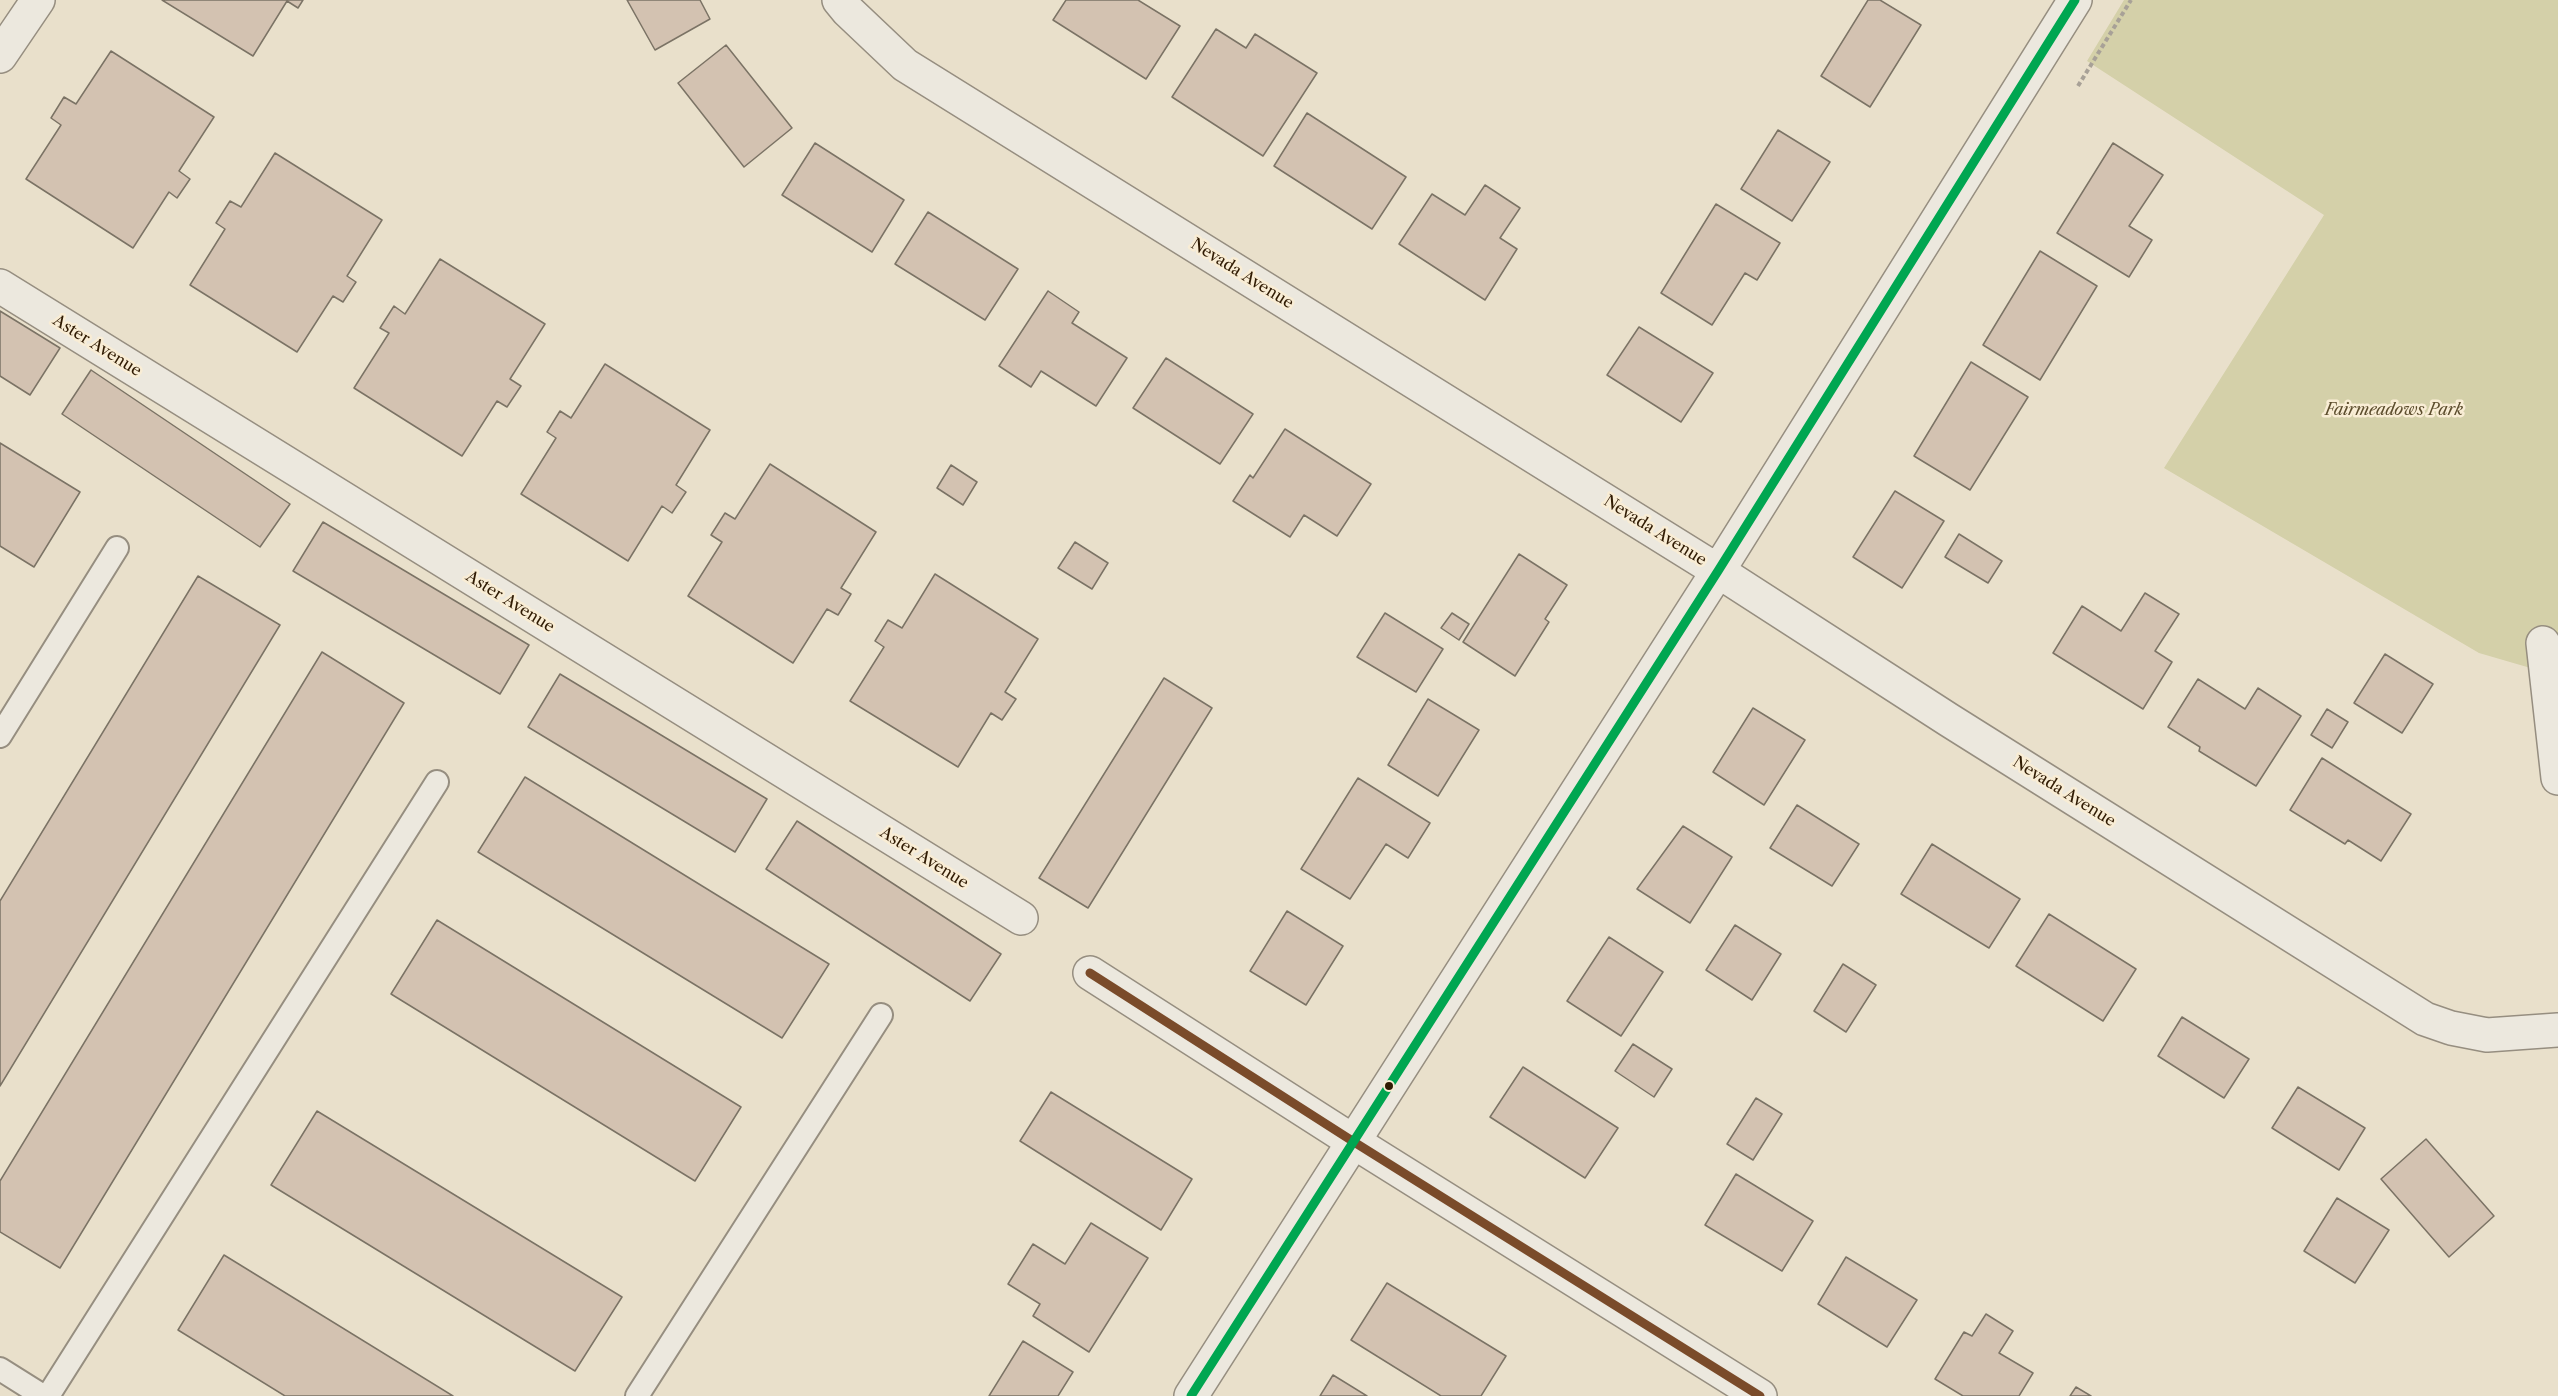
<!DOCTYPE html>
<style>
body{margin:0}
canvas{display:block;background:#e9e0cb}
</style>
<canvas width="2558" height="1396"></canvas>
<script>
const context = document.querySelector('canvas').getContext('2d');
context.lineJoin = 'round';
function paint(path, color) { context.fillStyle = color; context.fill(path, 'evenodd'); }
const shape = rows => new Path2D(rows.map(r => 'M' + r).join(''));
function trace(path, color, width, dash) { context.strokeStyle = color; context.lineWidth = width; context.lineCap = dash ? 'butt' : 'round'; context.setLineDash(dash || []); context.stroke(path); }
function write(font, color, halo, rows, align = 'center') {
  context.font = font + ' "Libre Caslon Text",serif'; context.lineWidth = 5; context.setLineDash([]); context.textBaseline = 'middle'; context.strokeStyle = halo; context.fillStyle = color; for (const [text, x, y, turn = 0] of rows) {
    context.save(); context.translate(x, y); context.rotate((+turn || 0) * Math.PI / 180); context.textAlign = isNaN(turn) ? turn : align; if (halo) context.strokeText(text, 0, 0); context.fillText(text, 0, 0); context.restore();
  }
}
const green = shape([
 [2124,0,2558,0,2558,676,2479,653,2164,468,2324,215,2087,61]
]);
const building = shape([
 [162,0,303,0,298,8,287,1,253,56,162,0],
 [627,0,700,0,710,19,655,50,627,0],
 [1066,0,1138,0,1180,26,1146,79,1053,20,1066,0],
 [1868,0,1880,0,1921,25,1870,107,1821,76,1868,0],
 [1216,29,1246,48,1255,34,1317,73,1263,156,1172,97,1216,29],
 [726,45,792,128,744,167,678,83,726,45],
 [111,51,214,117,179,171,190,179,177,198,169,192,133,248,26,179,61,125,51,118,64,97,76,104,111,51],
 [1307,113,1406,177,1372,229,1274,166,1307,113],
 [1778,130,1830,162,1792,221,1741,189,1778,130],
 [815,143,904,200,872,252,782,195,815,143],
 [2113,143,2163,175,2129,226,2152,240,2129,277,2057,233,2113,143],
 [275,153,382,220,347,276,356,282,343,302,333,296,297,352,190,285,225,229,216,223,230,201,241,207,275,153],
 [1485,185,1520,208,1500,238,1517,249,1485,300,1399,244,1432,194,1465,215,1485,185],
 [1716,204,1780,243,1757,280,1745,273,1712,325,1661,293,1716,204],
 [928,212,1018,269,985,320,895,264,928,212],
 [2040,251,2097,286,2040,380,1983,345,2040,251],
 [440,259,545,324,510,379,521,386,507,407,497,401,462,456,354,388,389,333,380,328,394,306,405,314,440,259],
 [1048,291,1079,312,1072,323,1127,358,1096,406,1041,371,1031,387,999,366,1048,291],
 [0,311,60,348,30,395,0,376,0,311],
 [1639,327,1713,373,1681,422,1607,375,1639,327],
 [1166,358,1253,414,1220,464,1133,408,1166,358],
 [1971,362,2028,397,1970,490,1914,456,1971,362],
 [605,364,710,430,676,485,686,492,672,513,662,506,628,561,521,494,556,438,547,432,560,411,571,418,605,364],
 [91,370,290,504,260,547,62,414,91,370],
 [1285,429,1371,484,1337,536,1304,515,1290,537,1233,501,1250,475,1253,478,1285,429],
 [0,443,80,492,34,567,0,546,0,443],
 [770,464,876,532,841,588,851,594,838,615,827,609,793,663,688,596,722,542,711,535,725,513,735,519,770,464],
 [951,465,977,482,963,505,937,488,951,465],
 [1895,491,1944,521,1902,588,1853,557,1895,491],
 [323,522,529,645,500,694,293,571,323,522],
 [1959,534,2002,561,1988,583,1945,557,1959,534],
 [1075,542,1108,563,1092,589,1058,568,1075,542],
 [1519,554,1567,585,1545,619,1549,622,1515,676,1463,642,1519,554],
 [935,574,1038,639,1005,692,1016,699,1002,720,991,713,958,767,850,701,884,647,875,641,888,620,902,628,935,574],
 [198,576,280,625,0,1086,0,901,198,576],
 [2145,593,2179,614,2155,651,2172,662,2143,709,2053,653,2082,606,2121,631,2145,593],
 [1385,613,1443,649,1416,692,1357,657,1385,613],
 [1452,613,1469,624,1459,640,1441,628,1452,613],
 [322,652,404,703,60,1268,0,1232,0,1181,322,652],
 [2385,654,2433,684,2402,733,2354,703,2385,654],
 [560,674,767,799,735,852,528,727,560,674],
 [1164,678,1212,708,1088,908,1039,878,1164,678],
 [2198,679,2245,709,2258,688,2301,716,2256,786,2199,751,2200,747,2168,727,2198,679],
 [1428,699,1479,730,1438,796,1388,765,1428,699],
 [1753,708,1805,740,1764,805,1713,772,1753,708],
 [2327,709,2348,722,2332,748,2311,735,2327,709],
 [2322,758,2411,814,2381,861,2348,840,2345,844,2290,810,2322,758],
 [525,777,829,964,782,1038,478,852,525,777],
 [1358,778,1430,823,1408,858,1386,844,1350,899,1301,869,1358,778],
 [1797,805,1859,844,1832,886,1770,848,1797,805],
 [797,821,1001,954,970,1001,766,869,797,821],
 [1683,826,1732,857,1690,923,1637,889,1683,826],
 [1932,844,2020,899,1989,948,1901,894,1932,844],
 [1287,911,1343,946,1306,1005,1250,971,1287,911],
 [2049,914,2136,969,2103,1021,2016,966,2049,914],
 [437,920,741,1107,695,1181,391,994,437,920],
 [1735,925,1781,954,1752,1000,1706,970,1735,925],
 [1609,937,1663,972,1621,1036,1567,1001,1609,937],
 [1843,964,1876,985,1846,1032,1814,1011,1843,964],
 [2182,1017,2249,1059,2224,1098,2158,1056,2182,1017],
 [1633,1044,1672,1069,1654,1097,1615,1071,1633,1044],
 [1523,1067,1618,1128,1585,1178,1490,1117,1523,1067],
 [2298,1087,2365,1128,2339,1170,2272,1128,2298,1087],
 [1051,1092,1192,1179,1161,1230,1020,1141,1051,1092],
 [1756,1098,1782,1114,1753,1160,1727,1144,1756,1098],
 [317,1111,622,1297,575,1371,271,1185,317,1111],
 [2426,1139,2494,1216,2449,1257,2381,1179,2426,1139],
 [1736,1174,1813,1221,1782,1271,1705,1225,1736,1174],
 [2337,1198,2389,1230,2355,1283,2304,1251,2337,1198],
 [1091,1223,1148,1258,1089,1352,1033,1316,1040,1304,1008,1284,1033,1244,1065,1264,1091,1223],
 [224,1255,453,1396,285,1396,178,1330,224,1255],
 [1846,1257,1917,1300,1887,1347,1818,1304,1846,1257],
 [1387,1283,1506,1356,1481,1396,1441,1396,1351,1340,1387,1283],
 [1986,1314,2013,1331,1999,1353,2033,1373,2019,1396,1963,1396,1935,1379,1964,1332,1972,1336,1986,1314],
 [1023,1341,1073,1372,1058,1396,989,1396,1023,1341],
 [1333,1375,1367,1396,1320,1396,1333,1375],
 [2076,1387,2091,1396,2070,1396,2076,1387]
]);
const path = shape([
 [2078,86,2131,0]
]);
const lane = shape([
 [0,736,117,548],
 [0,1369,43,1396],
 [48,1396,437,782],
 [637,1396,881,1015]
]);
const street = shape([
 [839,0,848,11,905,65,1718,571,1949,720,2425,1019,2451,1028,2487,1035,2558,1030],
 [0,56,38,0],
 [0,286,1021,918],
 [2543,643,2558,778],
 [1090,973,1354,1142,1760,1396],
 [1191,1396,1718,571,2075,0]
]);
const bus1 = shape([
 [1090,973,1354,1142,1760,1396]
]);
const bus2 = shape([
 [1191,1396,1718,571,2075,0]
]);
const markers = [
 [1389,1086,5,"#301b03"]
];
const streetNames = [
 ["Nevada Avenue",1242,274,32],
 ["Aster Avenue",97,346,32],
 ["Nevada Avenue",1655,531,32],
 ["Aster Avenue",510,602,32],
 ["Nevada Avenue",2064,792,32],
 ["Aster Avenue",924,858,32]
];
const parkNames = [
 ["Fairmeadows Park",2394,410]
];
paint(green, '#d4d0a9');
paint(building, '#d3c2b1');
trace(building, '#7b7365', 1.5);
trace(lane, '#968e80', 26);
trace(street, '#968e80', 36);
trace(path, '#a8a197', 4, [4.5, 3]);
trace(lane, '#ece8de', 22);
trace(street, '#ece8de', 33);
trace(bus1, '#7a4b2a', 9);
trace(bus2, '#00a651', 9);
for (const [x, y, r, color] of markers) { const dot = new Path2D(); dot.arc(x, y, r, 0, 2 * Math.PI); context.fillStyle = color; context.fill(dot); trace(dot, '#f9edd5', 2); }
write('16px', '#301b03', '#f9edd5', streetNames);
write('italic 16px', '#5c4d2d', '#f9edd5', parkNames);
</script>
